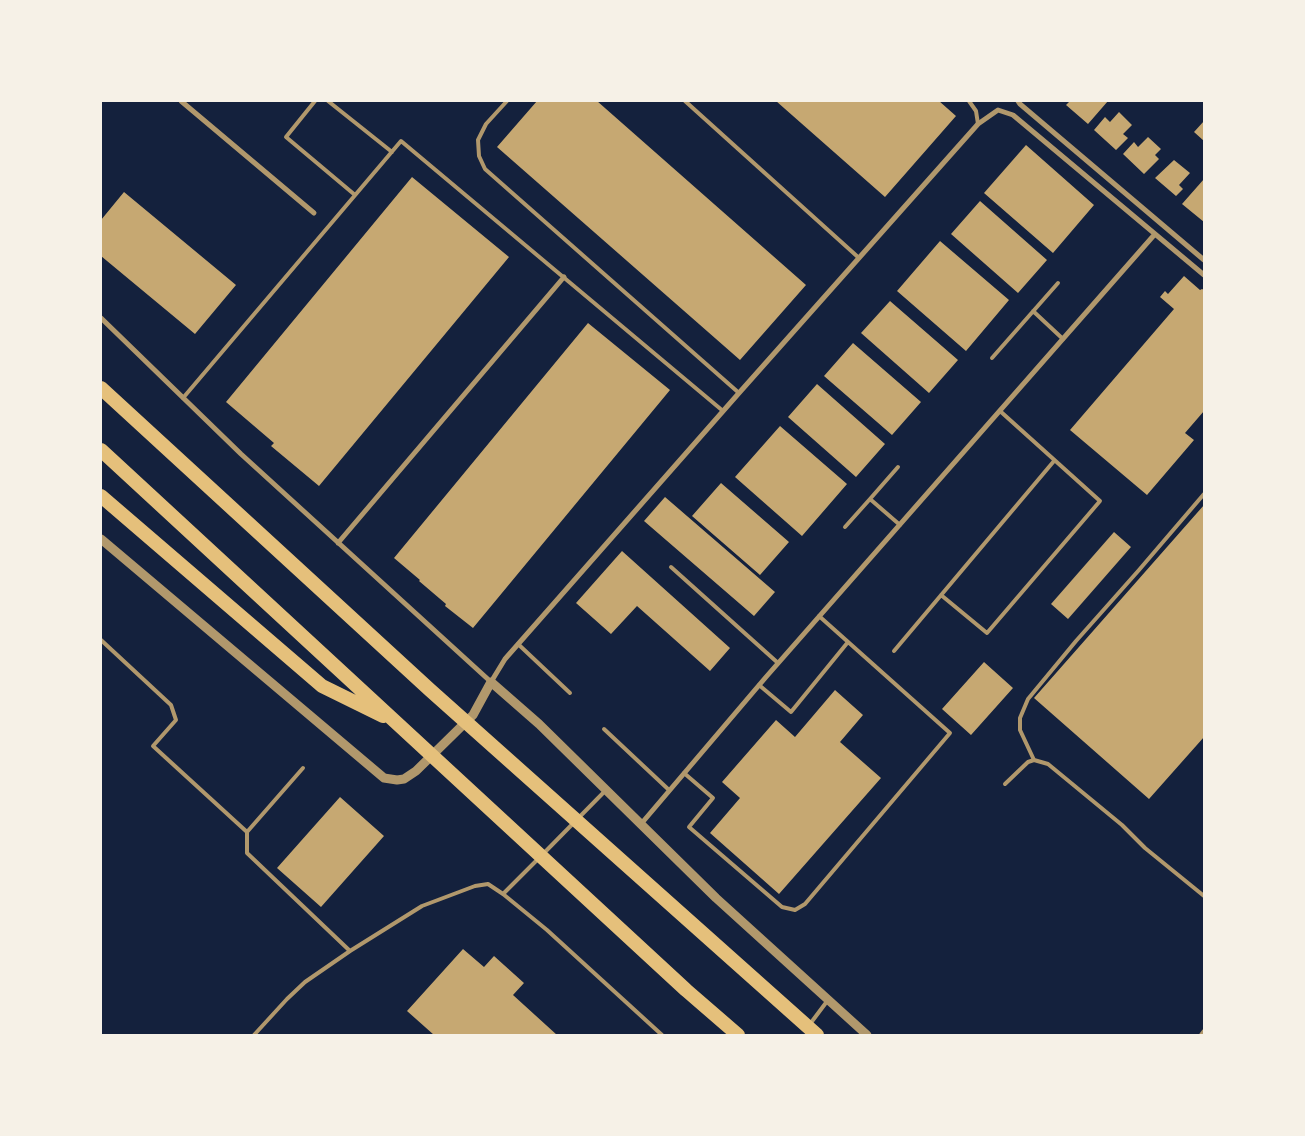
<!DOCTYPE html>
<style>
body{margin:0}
#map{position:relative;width:1305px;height:1136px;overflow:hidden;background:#14213d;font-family:Karla,sans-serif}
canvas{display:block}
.frame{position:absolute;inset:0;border:102px solid #f6f1e7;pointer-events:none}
</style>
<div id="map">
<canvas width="1305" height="1136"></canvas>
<div class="frame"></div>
</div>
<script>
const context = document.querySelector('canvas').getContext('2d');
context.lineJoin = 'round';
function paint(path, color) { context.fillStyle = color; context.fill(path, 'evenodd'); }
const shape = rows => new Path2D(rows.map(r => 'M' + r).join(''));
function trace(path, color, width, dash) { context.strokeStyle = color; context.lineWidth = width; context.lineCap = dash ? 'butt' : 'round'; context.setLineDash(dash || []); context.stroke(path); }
const building = shape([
 [537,101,597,101,806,285,740,360,497,147],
 [776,101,939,101,956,116,885,197],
 [1070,101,1108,101,1088,124,1066,105],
 [1119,112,1132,125,1123,134,1128,138,1116,150,1094,130,1105,117,1110,122],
 [1204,121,1204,141,1194,132],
 [1148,137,1161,149,1155,155,1159,159,1144,174,1123,154,1134,142,1138,147],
 [1026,145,1094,205,1053,253,984,193],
 [1174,160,1190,173,1179,185,1183,189,1176,196,1155,178],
 [412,177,509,257,319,486,271,446,274,443,226,402],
 [1204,179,1204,222,1182,204],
 [124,192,236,285,195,334,101,256,101,220],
 [980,201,1047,260,1018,293,951,234],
 [940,241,1009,300,966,351,897,291],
 [1184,276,1200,290,1202,289,1204,290,1204,411,1185,433,1194,440,1147,495,1070,430,1174,309,1160,297,1165,291,1168,294],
 [890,301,958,360,929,393,861,333],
 [588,323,670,390,473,628,445,606,446,604,419,581,420,580,394,558],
 [853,343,921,402,892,435,824,376],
 [817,384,885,444,856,477,788,417],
 [780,426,847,484,802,536,735,477],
 [721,483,789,542,760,575,692,516],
 [665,497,775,592,754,616,644,521],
 [1204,505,1204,737,1149,799,1034,698],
 [1114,532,1131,547,1068,619,1051,604],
 [622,551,730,648,710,671,637,606,611,634,576,603],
 [984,662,1013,688,971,735,942,709],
 [835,690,863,715,840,742,881,778,779,894,710,833,740,798,722,782,776,720,795,737],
 [340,797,384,836,321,907,277,868],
 [463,949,484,967,494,956,524,983,513,995,557,1035,434,1035,407,1011]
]);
const service = shape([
 [315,101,286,137,355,195],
 [328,101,392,152],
 [507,101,486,124,478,140,479,156,485,169,739,393],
 [685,101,859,258],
 [969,101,976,111,978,124],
 [1033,311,1063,339],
 [992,358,1058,283],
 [183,398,401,141,723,411],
 [898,467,870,499,900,525],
 [845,527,870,499],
 [671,567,778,663],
 [941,595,987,633,1100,501,1000,411],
 [101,640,171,705,176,720,153,746,247,832,247,853,350,951],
 [518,644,570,693],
 [894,651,1054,461],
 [759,685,791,712,848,642],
 [604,729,669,790],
 [1034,760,1020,730,1020,718,1028,699,1076,641,1139,570,1204,494],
 [684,773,713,798,689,827,782,907,795,910,805,904,950,733,819,616],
 [1005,784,1028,762,1034,760,1048,764,1122,825,1145,848,1204,896],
 [247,832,303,768],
 [543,854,606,790],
 [503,894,538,859],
 [810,1024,828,1000],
 [254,1035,287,999,305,982,350,951,422,906,475,886,488,884,503,894,547,930,662,1035],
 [1201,1035,1204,1031]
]);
const minor = shape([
 [181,101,314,213],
 [1018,101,1020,104,1204,260],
 [101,318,241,454,491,682,505,659,739,393,978,124,998,110,1013,115,1204,275],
 [338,543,564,277],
 [641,824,766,677,1155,234]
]);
const tertiary = shape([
 [101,539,384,778,397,780,404,779,416,771,473,715,491,682,539,724,716,898,867,1035]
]);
const motorway = shape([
 [101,388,430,690,817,1035],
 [101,450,686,990,738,1035],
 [101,496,322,686,383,716]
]);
paint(building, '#c6a872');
trace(service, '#b1986c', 4);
trace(minor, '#b1986c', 5);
trace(tertiary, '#b1986c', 9);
trace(motorway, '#e5c07b', 14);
</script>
